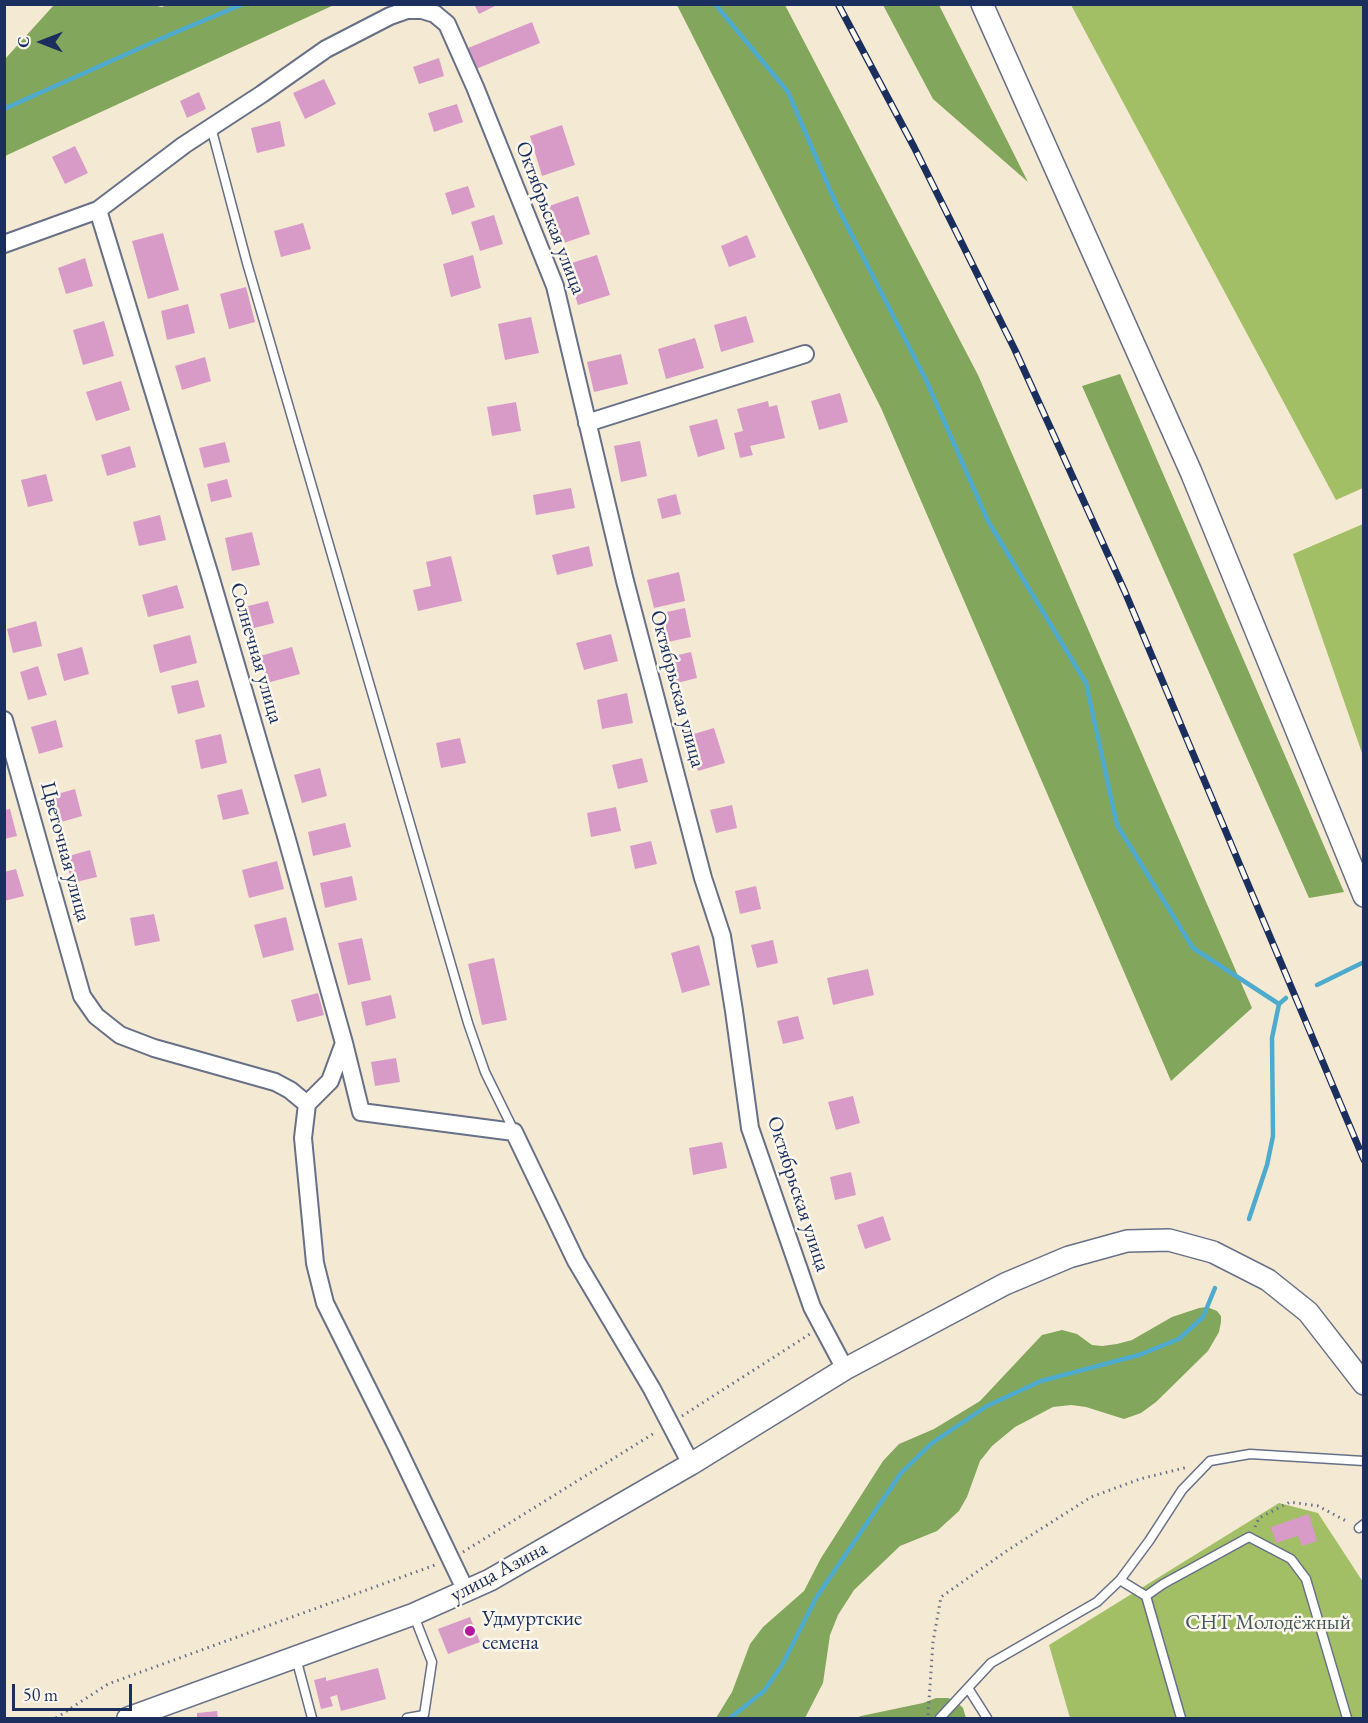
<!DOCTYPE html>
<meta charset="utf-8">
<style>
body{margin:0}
#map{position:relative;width:1368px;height:1723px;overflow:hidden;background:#f4ead3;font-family:"EB Garamond",serif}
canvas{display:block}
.frame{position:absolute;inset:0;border:6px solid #1b2f5e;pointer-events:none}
.north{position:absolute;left:12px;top:12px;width:60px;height:60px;-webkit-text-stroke:4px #fbf7ec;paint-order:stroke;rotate:270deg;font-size:16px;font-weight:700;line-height:24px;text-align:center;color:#1b2f5e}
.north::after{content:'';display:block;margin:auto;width:21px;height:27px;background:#1b2f5e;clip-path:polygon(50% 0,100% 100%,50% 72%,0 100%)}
.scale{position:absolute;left:12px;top:1684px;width:120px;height:27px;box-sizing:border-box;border:3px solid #1b2f5e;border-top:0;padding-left:8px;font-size:18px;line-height:21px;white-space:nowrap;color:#1b2f5e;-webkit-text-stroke:4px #fbf7ec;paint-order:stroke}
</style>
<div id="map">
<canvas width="1368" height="1723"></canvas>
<div class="frame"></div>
<div class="north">С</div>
<div class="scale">50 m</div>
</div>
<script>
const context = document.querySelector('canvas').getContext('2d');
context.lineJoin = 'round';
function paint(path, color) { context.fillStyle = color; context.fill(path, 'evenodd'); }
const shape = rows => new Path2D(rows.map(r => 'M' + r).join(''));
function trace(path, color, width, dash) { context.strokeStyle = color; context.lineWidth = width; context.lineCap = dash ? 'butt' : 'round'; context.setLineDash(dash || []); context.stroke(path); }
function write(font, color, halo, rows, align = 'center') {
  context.font = font + ' "EB Garamond",serif'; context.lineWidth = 5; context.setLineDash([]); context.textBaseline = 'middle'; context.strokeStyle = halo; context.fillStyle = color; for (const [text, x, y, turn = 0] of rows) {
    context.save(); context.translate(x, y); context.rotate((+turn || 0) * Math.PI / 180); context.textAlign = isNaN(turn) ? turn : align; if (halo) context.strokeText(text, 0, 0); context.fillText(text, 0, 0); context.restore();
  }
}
const green = shape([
 [1071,5,1363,5,1363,488,1336,500],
 [1363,524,1363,756,1293,554],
 [1279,1503,1318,1513,1363,1582,1363,1718,1070,1718,1049,1645]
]);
const forest = shape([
 [152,5,162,7,170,4,334,5,5,156,5,59,54,5],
 [677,5,785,5,978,375,1252,1008,1171,1081,881,408],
 [883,5,939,5,1028,182,933,99],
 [1120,374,1344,892,1309,898,1082,386],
 [1207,1307,1217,1311,1221,1316,1221,1322,1219,1332,1208,1351,1156,1402,1141,1413,1124,1419,1086,1407,1071,1405,1053,1407,1015,1427,992,1446,980,1461,967,1497,959,1511,937,1531,900,1546,854,1590,838,1615,830,1635,823,1683,805,1718,716,1718,732,1692,750,1644,763,1627,804,1591,821,1558,883,1461,899,1444,934,1429,980,1401,1042,1335,1062,1330,1077,1334,1092,1345,1102,1346,1117,1344,1132,1340,1172,1317,1199,1308],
 [936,1698,948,1698,956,1701,963,1708,966,1718,856,1718,861,1716,923,1703]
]);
const stream = shape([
 [715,4,788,92,837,206,926,380,988,521,1086,683,1117,825,1193,948,1279,1004],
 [4,109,167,36,243,4],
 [1317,985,1364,962],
 [1249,1219,1267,1165,1273,1136,1272,1038,1279,1004,1286,998],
 [730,1718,764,1691,782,1665,816,1598,901,1473,932,1443,987,1406,1041,1381,1139,1355,1179,1339,1203,1317,1215,1288]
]);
const building = shape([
 [474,4,499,4,479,14],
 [532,22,540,43,476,69,468,48],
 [439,58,444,76,419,84,413,67],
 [324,79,336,104,305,119,293,93],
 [199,92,206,109,187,118,180,101],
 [457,104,463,122,434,132,428,113],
 [280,121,285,146,257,153,251,128],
 [562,125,575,165,542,176,530,136],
 [75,146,88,173,65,184,52,157],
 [468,186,475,207,452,215,445,193],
 [578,196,590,234,561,244,549,206],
 [494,215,503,244,480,251,471,222],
 [303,223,311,249,281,257,274,231],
 [163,233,179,290,148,299,132,241],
 [747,235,756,257,729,267,721,246],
 [473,255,481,288,451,297,443,264],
 [597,255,610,295,578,305,565,265],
 [85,258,93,286,66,294,58,268],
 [246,287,255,322,229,329,220,294],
 [188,304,195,333,167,340,161,311],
 [746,316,754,342,721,352,714,325],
 [531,317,539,353,505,360,498,324],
 [104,321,114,356,83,365,73,330],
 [695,338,704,368,666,379,658,349],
 [621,354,628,384,594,392,587,362],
 [205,357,211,381,182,390,175,366],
 [121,381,130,410,96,421,86,392],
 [840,393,848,422,819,430,811,401],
 [768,401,769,407,777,405,785,438,750,446,753,455,740,458,734,433,743,431,737,409],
 [516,402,521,431,492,436,487,407],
 [717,419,725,449,698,457,689,426],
 [640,441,647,476,621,482,614,446],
 [225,442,230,462,204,468,199,448],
 [130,446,136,467,107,476,101,455],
 [46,474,53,501,28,507,21,480],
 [227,479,232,497,211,502,207,484],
 [571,488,575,508,536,515,533,495],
 [676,494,681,514,662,519,657,499],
 [160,515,166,540,139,546,133,522],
 [252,532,260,565,232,571,225,538],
 [589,546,593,566,557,575,552,555],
 [451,556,462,601,418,611,413,590,431,586,426,562],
 [679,572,685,601,654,608,647,580],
 [177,585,184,608,148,617,142,595],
 [268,601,274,623,246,630,240,608],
 [685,608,691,637,668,642,662,613],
 [36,621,42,646,13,653,7,629],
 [611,634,618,661,584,670,576,643],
 [190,635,197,663,160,673,153,645],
 [82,647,89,674,64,681,57,654],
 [292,647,300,674,267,683,260,656],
 [691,652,697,678,673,684,666,658],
 [38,666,47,695,28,700,20,672],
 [198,680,205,707,178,714,171,686],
 [627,693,633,723,602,729,597,700],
 [56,720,63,747,39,754,31,727],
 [714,728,725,763,698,771,687,736],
 [221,734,227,763,201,769,195,740],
 [460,738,466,763,441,768,436,743],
 [642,758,648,782,618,789,612,765],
 [320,768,327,796,302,803,294,775],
 [75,789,82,816,58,823,50,796],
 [242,789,249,814,223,820,217,795],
 [732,805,737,828,716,833,710,810],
 [616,807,621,831,591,837,587,813],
 [10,809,17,836,4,839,4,810],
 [345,823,351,847,313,856,308,832],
 [651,841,657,864,635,869,630,846],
 [90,850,97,877,72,883,65,857],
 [277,861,284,889,249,898,242,870],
 [16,869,24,896,4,901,4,872],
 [352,876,357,900,325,908,320,883],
 [756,886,761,909,740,914,735,891],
 [154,914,160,941,135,946,130,918],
 [286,917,294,950,263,958,254,925],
 [362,938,371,980,348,985,338,943],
 [773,940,778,963,757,968,751,945],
 [699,945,710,985,682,993,671,953],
 [494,958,507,1020,482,1025,468,964],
 [868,969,874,995,833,1005,827,978],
 [318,993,324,1015,297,1022,291,1000],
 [391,995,396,1018,366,1026,361,1002],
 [798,1016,804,1039,783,1044,777,1021],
 [396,1058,400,1082,375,1086,371,1062],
 [853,1096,860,1123,836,1130,828,1102],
 [722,1142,727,1168,693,1175,689,1148],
 [851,1172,856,1195,835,1200,830,1177],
 [883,1216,891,1240,865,1249,857,1225],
 [1309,1514,1317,1541,1302,1546,1298,1536,1276,1543,1271,1527],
 [470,1617,480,1642,448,1654,438,1629],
 [378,1668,386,1699,341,1711,337,1695,330,1697,333,1706,321,1709,314,1680,326,1677,326,1681],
 [217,1711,218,1718,197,1718,197,1713]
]);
const path = shape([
 [682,1416,810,1334],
 [1255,1527,1259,1518,1290,1502,1318,1506,1348,1522],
 [463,1552,656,1432],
 [928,1715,933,1642,941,1597,1008,1550,1091,1497,1140,1479,1188,1467],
 [56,1718,108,1684,435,1565]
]);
const service = shape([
 [211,127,247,263,468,1023,485,1072,514,1131],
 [1359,1528,1364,1524],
 [1120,1580,1146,1596],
 [296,1658,312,1718],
 [968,1688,987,1718],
 [407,1718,424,1715,432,1662,414,1616],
 [940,1718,991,1663,1097,1602,1120,1580,1149,1541,1182,1490,1210,1461,1250,1454,1364,1461],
 [1181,1718,1146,1596,1163,1584,1249,1537,1291,1559,1306,1579,1347,1718]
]);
const minor = shape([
 [98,210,211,579,286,836,344,1043,361,1112,514,1132,576,1261,652,1389,691,1464],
 [4,244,98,210,184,145,262,94,326,49,390,16,407,10,422,10,435,14,447,24,475,87,555,286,625,581,703,878,722,936,734,1011,750,1128,812,1307,845,1369],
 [587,423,805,354],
 [4,720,82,996,96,1016,120,1035,154,1048,275,1082,290,1090,307,1104],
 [344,1043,330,1081,307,1104,303,1138,315,1263,325,1303,395,1443,466,1591]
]);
const tertiary = shape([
 [982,4,1191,472,1364,896],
 [128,1718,414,1614,490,1580,691,1464,845,1369,1005,1284,1069,1257,1127,1241,1169,1240,1213,1252,1268,1280,1308,1312,1364,1384]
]);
const rail = shape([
 [838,4,914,147,1015,350,1125,592,1364,1160]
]);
const markers = [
 [470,1631,6,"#b5179e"]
];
const streetNames = [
 ["Октябрьская улица",550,218,69],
 ["Солнечная улица",256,653,74],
 ["Октябрьская улица",677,689,75],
 ["Цветочная улица",65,852,75],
 ["Октябрьская улица",798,1194,72],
 ["улица Азина",499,1572,-28]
];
const poiNames = [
 ["Удмуртские",482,1619],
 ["семена",482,1643]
];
const parkNames = [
 ["СНТ Молодёжный",1268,1623]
];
paint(green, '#a3bf66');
paint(forest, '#82a65b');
trace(stream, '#4fabce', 4.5);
paint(building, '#d89bc7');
trace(service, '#677087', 11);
trace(minor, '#677087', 20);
trace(tertiary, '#677087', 24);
trace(path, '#677087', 3, [1.5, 4.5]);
trace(service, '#fff', 8);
trace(minor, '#fff', 16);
trace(tertiary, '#fff', 21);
trace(rail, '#1b2f5e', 7);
trace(rail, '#fbf7ec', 4.5, [14]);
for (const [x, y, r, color] of markers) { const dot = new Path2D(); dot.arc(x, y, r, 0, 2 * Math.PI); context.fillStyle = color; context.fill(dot); trace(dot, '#fbf7ec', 2); }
write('21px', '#1b2f5e', '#fbf7ec', streetNames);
write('21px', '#1b2f5e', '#fbf7ec', poiNames, 'left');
write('21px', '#445a60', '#fbf7ec', parkNames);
</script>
